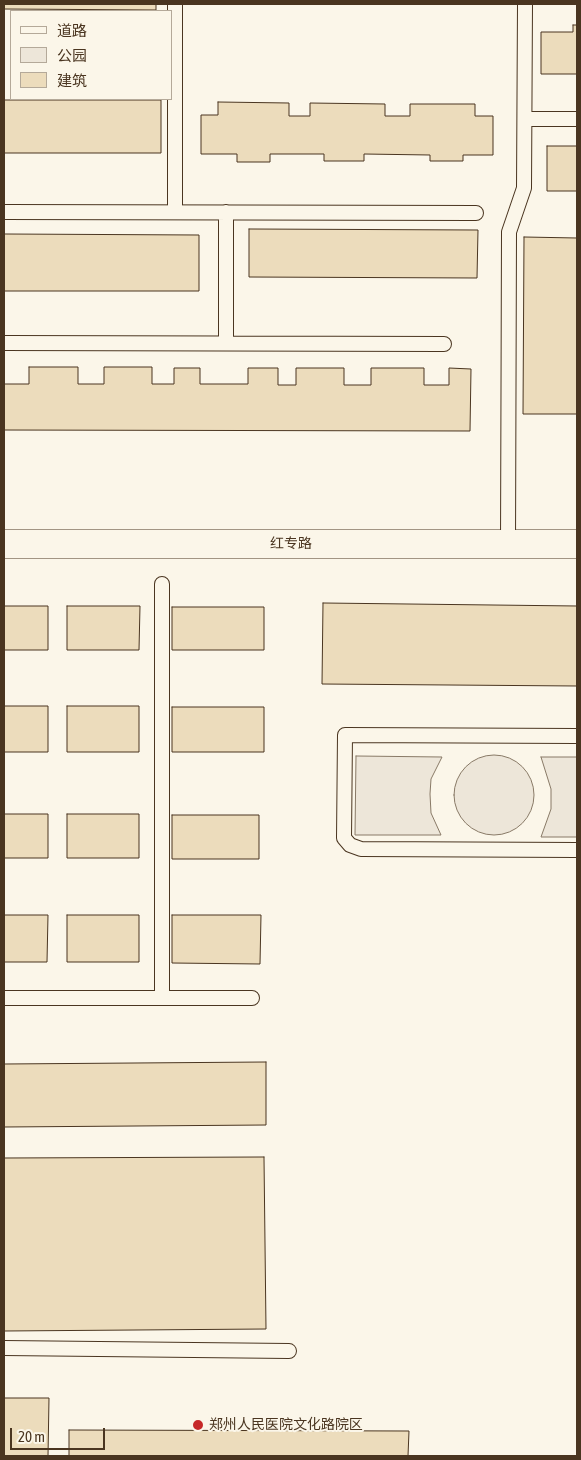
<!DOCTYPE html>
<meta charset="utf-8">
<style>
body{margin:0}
#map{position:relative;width:581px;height:1460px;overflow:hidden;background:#fbf6e9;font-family:"Asap Condensed","Noto Sans SC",sans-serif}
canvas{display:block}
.frame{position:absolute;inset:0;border:5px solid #4a3520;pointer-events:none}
.legend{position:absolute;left:10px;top:10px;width:162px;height:90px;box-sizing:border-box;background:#fbf6e9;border:1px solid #b4a999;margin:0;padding:6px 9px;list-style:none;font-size:15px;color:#4a3520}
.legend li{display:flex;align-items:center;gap:10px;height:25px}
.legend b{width:25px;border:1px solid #b4a999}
.scale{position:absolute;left:10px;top:1428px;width:95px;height:22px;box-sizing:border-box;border:2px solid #4a3520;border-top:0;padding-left:6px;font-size:15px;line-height:18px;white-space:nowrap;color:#4a3520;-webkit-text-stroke:4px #fbf6e9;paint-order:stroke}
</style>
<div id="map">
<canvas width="581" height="1460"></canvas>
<div class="frame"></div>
<ul class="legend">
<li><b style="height:6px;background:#fbf6e9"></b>道路</li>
<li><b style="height:14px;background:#ede6d9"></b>公园</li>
<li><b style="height:14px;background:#ecdcbc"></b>建筑</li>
</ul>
<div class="scale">20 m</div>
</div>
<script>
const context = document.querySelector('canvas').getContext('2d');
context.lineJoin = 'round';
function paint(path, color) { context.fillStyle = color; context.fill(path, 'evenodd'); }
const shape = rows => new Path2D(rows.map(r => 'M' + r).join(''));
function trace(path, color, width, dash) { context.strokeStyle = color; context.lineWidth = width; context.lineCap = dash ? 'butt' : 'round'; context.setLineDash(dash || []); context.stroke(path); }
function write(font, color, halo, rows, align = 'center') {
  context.font = font + ' "Asap Condensed","Noto Sans SC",sans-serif'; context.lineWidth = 4; context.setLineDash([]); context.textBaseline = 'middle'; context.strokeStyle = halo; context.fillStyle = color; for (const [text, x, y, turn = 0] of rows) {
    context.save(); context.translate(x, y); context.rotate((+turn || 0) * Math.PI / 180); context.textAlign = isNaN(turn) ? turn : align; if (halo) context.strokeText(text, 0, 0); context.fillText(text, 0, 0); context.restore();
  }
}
const green = shape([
 '454 795a40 40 0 1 1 80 0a40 40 0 1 1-80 0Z',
 [356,756,442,757,431,779,430,794,431,813,441,835,355,835,356,756],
 [541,757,577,757,577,837,541,837,551,809,551,789,541,757]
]);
const building = shape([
 [4,4,156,4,156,10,4,9,4,4],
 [573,25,577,25,577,74,541,74,541,32,573,32,573,25],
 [4,100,161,100,161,153,4,153,4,100],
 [218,102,289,103,289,116,310,116,310,103,385,104,385,116,410,116,410,104,475,104,475,116,493,116,493,155,463,155,463,161,430,161,430,155,364,154,364,161,324,161,324,154,270,154,270,162,237,162,237,154,201,154,201,115,218,115,218,102],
 [547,146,577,146,577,191,547,191,547,146],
 [249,229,478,230,477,278,249,277,249,229],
 [4,234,199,235,199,291,4,291,4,234],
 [524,237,577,238,577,414,523,414,524,237],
 [29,367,78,367,78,384,104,384,104,367,152,367,152,384,174,384,174,368,200,368,200,384,248,384,248,368,278,368,278,385,296,385,296,368,344,368,344,385,371,385,371,368,424,368,424,385,449,385,449,368,471,369,470,431,4,430,4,384,29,384,29,367],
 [323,603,577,606,577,686,322,684,323,603],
 [4,606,48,606,48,650,4,650,4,606],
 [67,606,140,606,139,650,67,650,67,606],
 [172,607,264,607,264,650,172,650,172,607],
 [4,706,48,706,48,752,4,752,4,706],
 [67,706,139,706,139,752,67,752,67,706],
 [172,707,264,707,264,752,172,752,172,707],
 [4,814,48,814,48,858,4,858,4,814],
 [67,814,139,814,139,858,67,858,67,814],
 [172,815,259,815,259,859,172,859,172,815],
 [4,915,48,915,47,962,4,962,4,915],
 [67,915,139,915,139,962,67,962,67,915],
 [172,915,261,915,260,964,172,963,172,915],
 [266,1062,266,1125,4,1127,4,1064,266,1062],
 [264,1157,266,1329,4,1331,4,1158,264,1157],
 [4,1398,49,1398,48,1456,4,1456,4,1398],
 [69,1430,409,1431,408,1456,69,1456,69,1430]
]);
const service = shape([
 [525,119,577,119],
 [4,212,476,213],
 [175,212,175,4],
 [4,343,444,344],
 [226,343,226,212],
 [508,544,509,232,524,188,525,4],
 [577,736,345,735,344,838,350,845,361,849,577,850],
 [4,998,252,998],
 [162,998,162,584],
 [4,1348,289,1351]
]);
const tertiary = shape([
 [4,544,577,544]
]);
const markers = [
 [198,1425,6,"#c62828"]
];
const streetNames = [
 ["红专路",291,544]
];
const poiNames = [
 ["郑州人民医院文化路院区",209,1425]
];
paint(green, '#ede6d9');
trace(green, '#887966', 1);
paint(building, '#ecdcbc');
trace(building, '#4a3520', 1);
trace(service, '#4a3520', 16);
trace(tertiary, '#4a3520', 29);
trace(service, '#fbf6e9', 14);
trace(tertiary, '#fbf6e9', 28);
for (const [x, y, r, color] of markers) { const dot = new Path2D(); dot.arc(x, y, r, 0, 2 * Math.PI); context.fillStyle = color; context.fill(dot); trace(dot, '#fbf6e9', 2); }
write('14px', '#4a3520', '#fbf6e9', streetNames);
write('14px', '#4a3520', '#fbf6e9', poiNames, 'left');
</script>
